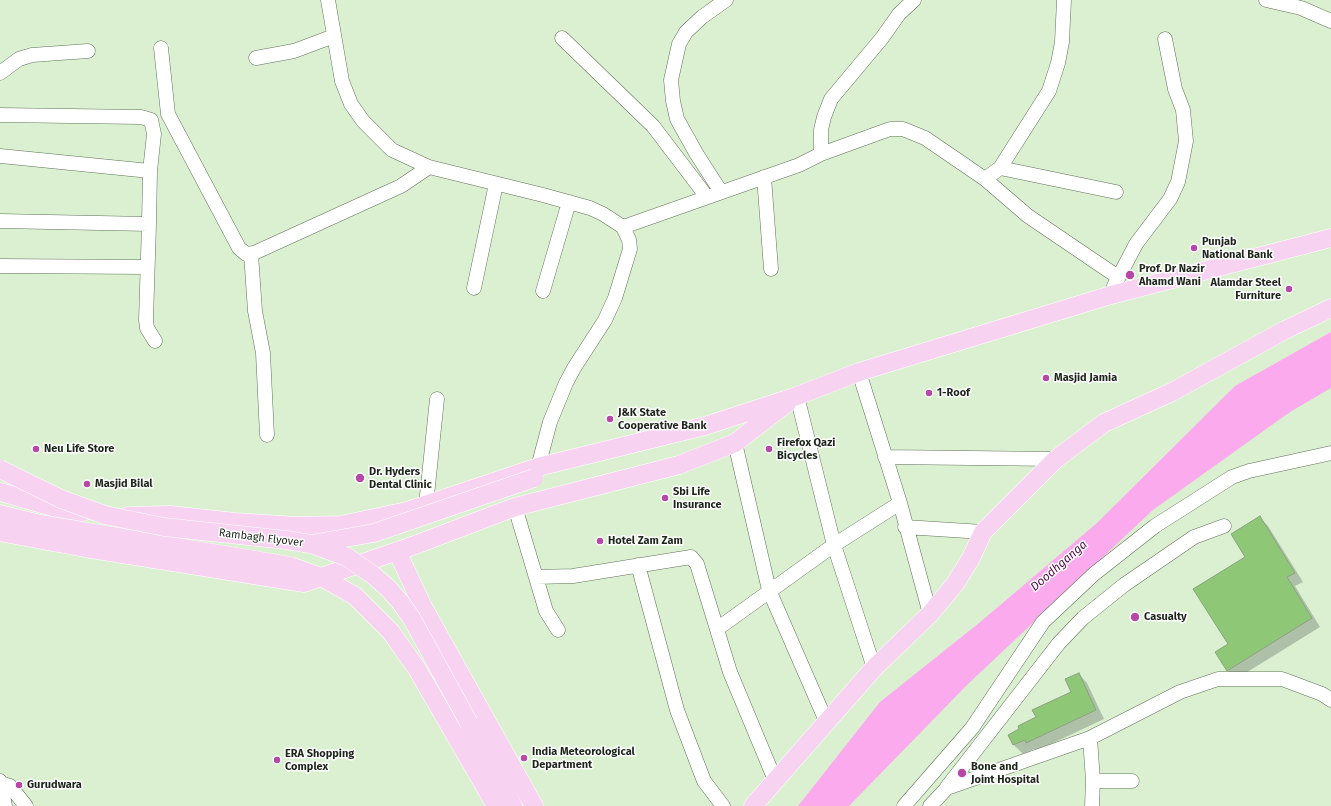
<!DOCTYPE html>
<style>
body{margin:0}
canvas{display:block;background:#daf0d1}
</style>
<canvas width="1331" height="806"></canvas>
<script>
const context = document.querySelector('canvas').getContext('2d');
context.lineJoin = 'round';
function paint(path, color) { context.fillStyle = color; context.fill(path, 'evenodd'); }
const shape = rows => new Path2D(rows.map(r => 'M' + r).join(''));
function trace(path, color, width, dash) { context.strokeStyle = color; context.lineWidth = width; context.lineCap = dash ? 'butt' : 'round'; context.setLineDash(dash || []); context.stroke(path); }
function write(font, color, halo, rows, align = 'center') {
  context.font = font + ' "Fira Sans",sans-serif'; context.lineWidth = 3; context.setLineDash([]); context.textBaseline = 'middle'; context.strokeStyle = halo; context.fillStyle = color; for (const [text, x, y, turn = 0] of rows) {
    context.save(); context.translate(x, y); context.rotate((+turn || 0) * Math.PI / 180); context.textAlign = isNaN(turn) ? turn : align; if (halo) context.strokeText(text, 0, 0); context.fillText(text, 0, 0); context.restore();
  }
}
const water = shape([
 [1331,332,1331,388,1290,412,1153,510,967,685,849,806,798,806,880,702,979,623,1097,523,1235,386]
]);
const shadow = shape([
 [1259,517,1268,526,1303,582,1295,586,1320,627,1236,679,1228,670,1229,645,1247,557],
 [1079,674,1087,683,1104,719,1036,751,1034,749,1023,754,1014,745,1010,735,1072,692]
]);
const building = shape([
 [1260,516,1295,573,1287,577,1312,618,1227,671,1215,652,1228,644,1193,589,1245,557,1231,534,1260,516],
 [1079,673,1096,710,1026,743,1025,740,1013,745,1008,735,1019,729,1018,726,1036,717,1032,710,1071,692,1065,679,1079,673]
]);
const minor = shape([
 [328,0,342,81,351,104,363,121,392,150,429,167,543,195,590,208,603,214,623,227,629,240,630,249,615,298,605,320,574,368,566,383,550,422,538,467],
 [1266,0,1301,8,1331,21],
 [562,38,653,126,707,197],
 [161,48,168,114,239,248,246,254,254,253,401,186,429,167],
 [256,58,294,51,334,36],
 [0,73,19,59,32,55,88,51],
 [0,115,141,117,151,120,154,134,150,171,149,224,0,221],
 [821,154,821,130,824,117,831,99,882,38,899,14,914,0],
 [0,156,150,171],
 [1000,168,1116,192],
 [764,177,771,269],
 [985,179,1000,168,1049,91,1058,63,1062,42,1064,0],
 [721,192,696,153,677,119,673,101,671,80,679,44,686,32,702,17,726,0],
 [149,224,146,320,147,328,155,341],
 [623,227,799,165,821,154,890,129,903,129,925,138,985,179,1028,216,1118,277],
 [251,254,255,311,263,353,267,435],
 [0,266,147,267],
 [1114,286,1136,244,1170,199,1178,182,1186,141,1183,110,1175,89,1165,39],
 [474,288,496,184],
 [543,291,569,202],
 [859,372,900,503,930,614],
 [797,396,834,545,874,668],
 [735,443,769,590,826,721],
 [885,457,1056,459],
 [426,505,437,399],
 [515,507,546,611,558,630],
 [905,527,983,532],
 [638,565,677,710,704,781,723,806],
 [536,577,573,576,691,557,697,564,730,672,775,780],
 [717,629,834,545,900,503],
 [1090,738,1093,781,1092,806],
 [0,781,5,806],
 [1093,781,1132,781],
 [0,783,10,786,26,806],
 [947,787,1059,643,1083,618,1124,585,1194,537,1224,526],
 [904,806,972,728,1043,622,1094,574,1155,526,1232,477,1249,471,1331,453],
 [930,806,947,788,1090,738,1180,692,1218,679,1282,679,1322,694,1331,700]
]);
const major = shape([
 [0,492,53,507,83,512],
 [0,514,40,524,290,566,321,577,355,596,391,632,417,669,496,806],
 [128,516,170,515,235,522,297,526,341,525,407,511,538,467,705,426,797,396,859,372,1111,295,1331,238],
 [0,532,85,548,304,583,415,545,515,507,679,465,735,443,787,403],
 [397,551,423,607,534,806],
 [469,723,513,806],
 [753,806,874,668,930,614,955,584,971,558,983,532,1056,459,1104,423,1172,392,1285,330,1331,308]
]);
const majorBridge = shape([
 [0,469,61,499,105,515,164,527,286,540,311,544,347,557,373,575,389,589,401,603,412,619,469,723],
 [311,544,374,533,534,478]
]);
const markers = [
 [1194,248,4,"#b649a8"],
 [1130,275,5,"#b649a8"],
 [1289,289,4,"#b649a8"],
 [1046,378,4,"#b649a8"],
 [929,393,4,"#b649a8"],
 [610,419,4,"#b649a8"],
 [36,449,4,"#b649a8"],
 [769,449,4,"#b649a8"],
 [360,478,5,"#b649a8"],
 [87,484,4,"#b649a8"],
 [665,498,4,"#b649a8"],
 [600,541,4,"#b649a8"],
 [1135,617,5,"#b649a8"],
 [524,758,4,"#b649a8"],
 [277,760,4,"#b649a8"],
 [962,773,5,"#b649a8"],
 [19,785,4,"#b649a8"]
];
const poiNames = [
 ["Punjab",1202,242],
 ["National Bank",1202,255],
 ["Prof. Dr Nazir",1139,269],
 ["Ahamd Wani",1139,282],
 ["Alamdar Steel",1281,283,"right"],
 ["Furniture",1281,296,"right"],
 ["Masjid Jamia",1054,378],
 ["1-Roof",937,393],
 ["J&K State",618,413],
 ["Cooperative Bank",618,426],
 ["Firefox Qazi",777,443],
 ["Bicycles",777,456],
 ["Neu Life Store",44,449],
 ["Dr. Hyders",369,472],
 ["Dental Clinic",369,485],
 ["Masjid Bilal",95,484],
 ["Sbi Life",673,492],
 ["Insurance",673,505],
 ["Hotel Zam Zam",608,541],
 ["Casualty",1144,617],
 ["India Meteorological",532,752],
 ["Department",532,765],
 ["ERA Shopping",285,754],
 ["Complex",285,767],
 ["Bone and",971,767],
 ["Joint Hospital",971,780],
 ["Gurudwara",27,785]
];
const streetNames = [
 ["Rambagh Flyover",261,538,7]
];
const waterNames = [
 ["Doodhganga",1059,566,-41]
];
paint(water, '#fbabed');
paint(shadow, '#0003');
paint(building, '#8ec775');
trace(building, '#8ca184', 1);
trace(minor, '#607358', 15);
trace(major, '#fff', 19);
trace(minor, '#fff', 14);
trace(major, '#f8d3f1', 18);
trace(majorBridge, '#fff', 19, []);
trace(majorBridge, '#f8d3f1', 18);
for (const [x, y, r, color] of markers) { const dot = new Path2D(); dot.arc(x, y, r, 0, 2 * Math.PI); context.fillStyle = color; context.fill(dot); trace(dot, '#fff', 1.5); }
write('bold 11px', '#1e261b', '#fff', poiNames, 'left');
write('11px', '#1e261b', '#fff', streetNames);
write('italic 12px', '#520b4a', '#fff', waterNames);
</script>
